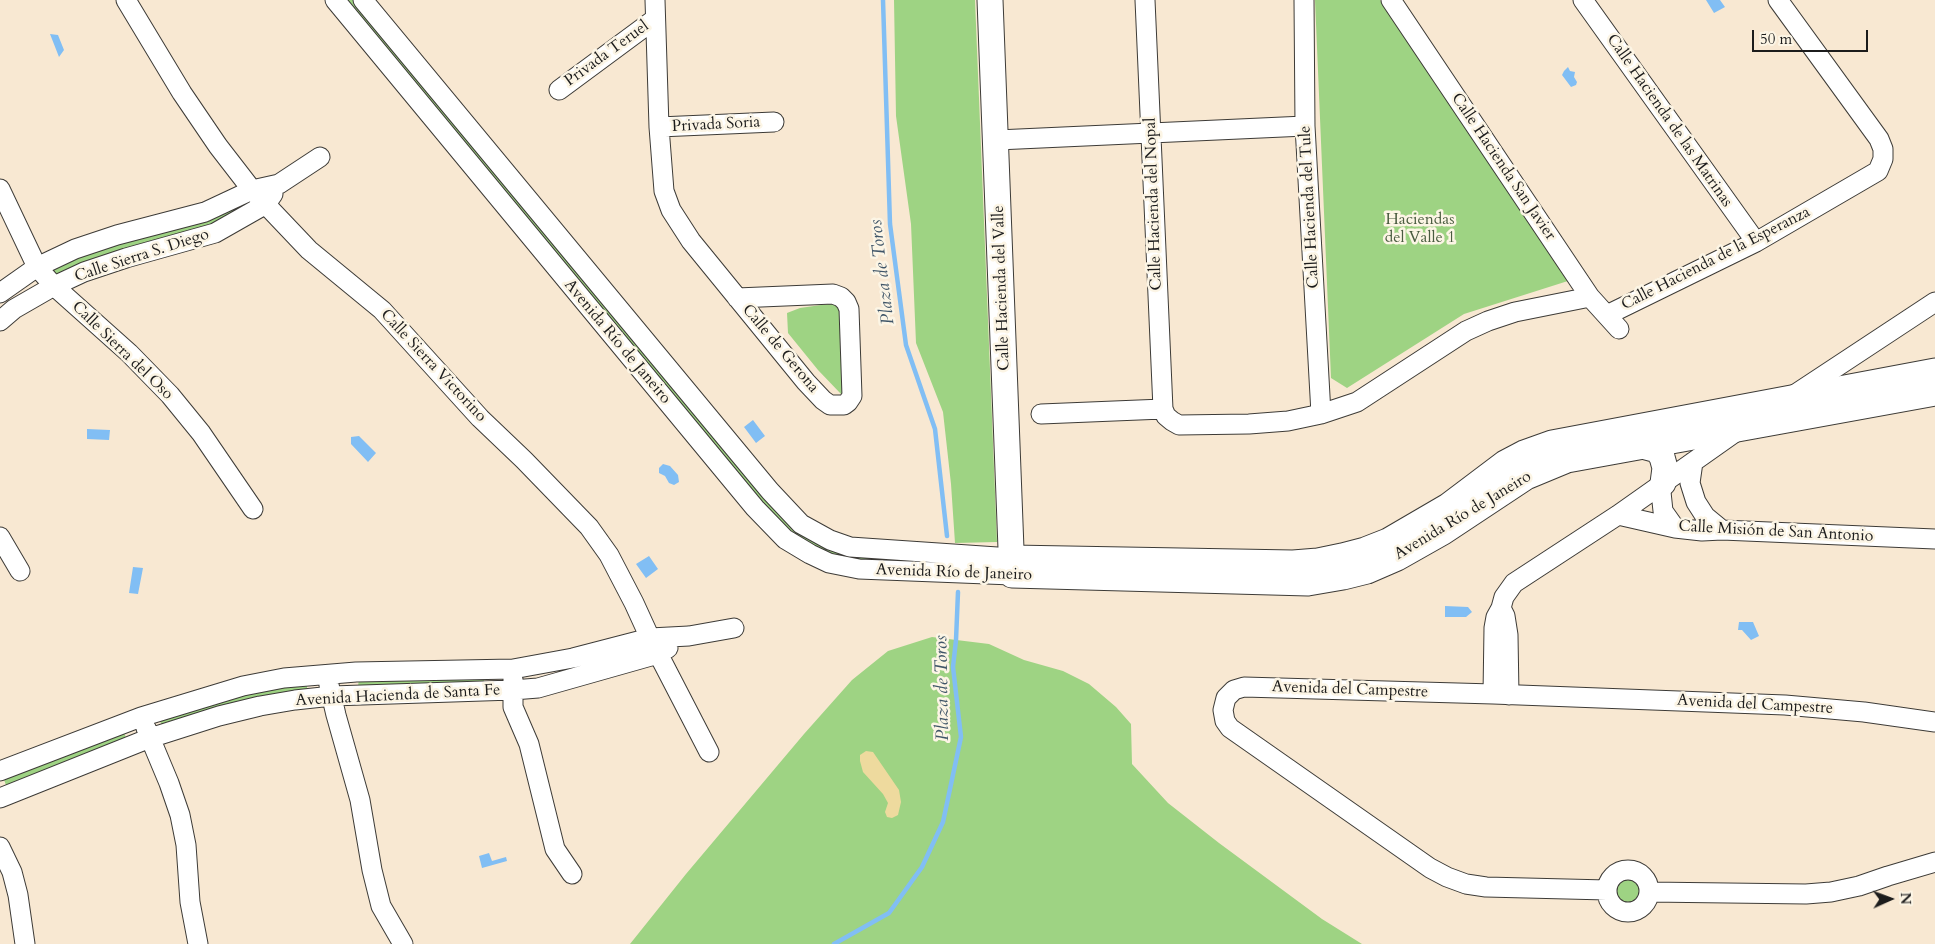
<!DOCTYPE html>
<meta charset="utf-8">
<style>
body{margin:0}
#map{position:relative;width:1935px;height:944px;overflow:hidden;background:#f8e8d2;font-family:Cardo,serif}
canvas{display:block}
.north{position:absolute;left:1865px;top:874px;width:50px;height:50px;-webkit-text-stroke:4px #fcf5e5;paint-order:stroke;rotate:88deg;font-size:14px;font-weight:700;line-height:20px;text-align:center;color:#1c1c1c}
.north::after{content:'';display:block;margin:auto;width:18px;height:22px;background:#1c1c1c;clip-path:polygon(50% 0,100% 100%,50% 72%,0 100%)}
.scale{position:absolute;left:1752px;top:30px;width:116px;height:22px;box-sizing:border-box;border:2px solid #1c1c1c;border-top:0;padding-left:6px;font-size:15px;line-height:18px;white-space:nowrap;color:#1c1c1c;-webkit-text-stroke:4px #fcf5e5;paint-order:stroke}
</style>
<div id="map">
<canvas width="1935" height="944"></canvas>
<div class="north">N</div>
<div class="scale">50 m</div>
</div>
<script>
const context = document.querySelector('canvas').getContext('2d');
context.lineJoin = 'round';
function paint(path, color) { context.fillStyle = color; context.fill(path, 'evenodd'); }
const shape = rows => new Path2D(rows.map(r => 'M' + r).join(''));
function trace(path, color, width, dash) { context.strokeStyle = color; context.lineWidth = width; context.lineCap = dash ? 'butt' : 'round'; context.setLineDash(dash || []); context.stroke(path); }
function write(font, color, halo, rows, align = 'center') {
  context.font = font + ' Cardo,serif'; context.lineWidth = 5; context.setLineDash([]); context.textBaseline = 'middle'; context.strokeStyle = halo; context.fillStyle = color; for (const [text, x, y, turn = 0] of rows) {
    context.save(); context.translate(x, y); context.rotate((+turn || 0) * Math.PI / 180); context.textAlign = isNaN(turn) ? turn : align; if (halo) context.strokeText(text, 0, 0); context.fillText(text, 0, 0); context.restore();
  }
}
const green = shape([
 [344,0,354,0,650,355,802,531,1000,568,846,559,825,552,792,534,774,517],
 [894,0,975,0,997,542,955,543,951,484,943,412,916,343,911,224,896,116],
 [1315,0,1380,0,1571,280,1464,314,1347,388,1331,378],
 [232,205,238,209,237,219,58,280,51,269,83,254],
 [835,303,851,317,852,390,841,394,818,370,788,333,787,313,800,308],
 [932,637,989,644,1024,660,1063,671,1089,684,1116,707,1131,724,1132,764,1168,803,1219,843,1322,919,1362,944,630,944,686,874,804,734,852,680,888,651],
 [484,674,484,685,358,687,359,678],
 [307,681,307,692,162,727,159,717,217,700],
 [122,728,127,740,7,788,2,774],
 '1616 891a12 12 0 1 1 24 0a12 12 0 1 1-24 0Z'
]);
const sand = shape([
 [866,751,873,752,899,790,901,802,898,815,892,818,887,817,885,812,888,803,883,794,863,772,860,761,860,755]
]);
const water = shape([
 [1706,0,1720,0,1725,7,1714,13],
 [50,34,58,35,64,50,59,57],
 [1568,67,1570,71,1575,72,1574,77,1577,82,1576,85,1571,87,1562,75,1564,71],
 [753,420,765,436,756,443,744,427],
 [87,429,110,430,109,440,87,439],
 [359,436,376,453,368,462,351,444,351,437],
 [663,464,670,466,678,475,679,482,674,485,669,483,665,476,659,473,659,468],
 [649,556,658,569,646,578,636,564],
 [133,567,143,568,138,594,129,593],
 [1445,606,1468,607,1472,612,1466,617,1445,617],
 [1739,622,1753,622,1759,636,1751,640,1742,630,1738,630],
 [489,853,492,861,506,857,507,861,482,868,479,856]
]);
const stream = shape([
 [883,0,890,224,906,345,935,429,947,536],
 [834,944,889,913,922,867,943,822,961,737,953,667,956,640,958,592]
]);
const minor = shape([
 [126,0,182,93,218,146,252,190,309,250,382,310,480,418,524,460,589,527,609,555,634,603,650,638,709,752],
 [335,0,755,508,785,539,810,554,829,563,859,569,1012,575],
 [363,0,770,491,801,524,830,540,850,547,1012,558],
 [655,0,659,127,664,191,671,210,691,241,806,382,823,400,830,405,844,405,848,402,852,396,849,309,846,302,841,297,833,294,737,298],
 [1145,0,1163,409,1166,416,1172,421,1179,425,1249,424,1288,421,1321,414,1357,402,1466,331,1488,321,1515,312,1590,297],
 [1304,0,1305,126,1321,414],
 [1391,0,1590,297,1619,329],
 [1583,0,1756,242],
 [559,90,655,19],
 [659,127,774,122],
 [997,140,1305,126],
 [0,189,37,267,54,286,129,353,170,395,201,433,253,509],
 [0,293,37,267,75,249,117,235,205,212,252,190,279,184,320,157],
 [1607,315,1756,242,1878,171,1883,159,1883,149,1879,139,1778,0],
 [0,321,14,309,54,286,84,272,126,258,215,233,266,204,273,194],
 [1794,395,1935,302],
 [1041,414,1163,409],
 [1693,462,1690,483,1696,502,1705,516,1722,530],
 [1663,483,1661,492,1663,511,1675,528],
 [1618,515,1675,528,1702,531,1722,530,1935,539],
 [0,537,20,571],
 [1501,608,1505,616,1508,635,1509,695],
 [513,679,513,707,529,744,555,849,572,874],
 [329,685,336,715,360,800,372,870,381,906,403,944],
 [1493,694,1494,628,1496,617,1501,608,1504,597,1514,583,1618,515,1737,431],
 [146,728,169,783,180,815,186,845,190,902,198,944],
 [0,771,141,717,243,686,284,678,356,672,513,669,573,658,650,638,689,636,734,628],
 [0,798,150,738,219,716,260,706,295,700,332,696,513,690,538,688,658,654,668,648],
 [0,847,12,872,18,895,25,944],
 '1607 891a21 21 0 1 1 42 0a21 21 0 1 1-42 0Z',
 [1607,890,1486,887,1466,884,1447,877,1430,868,1230,728,1225,721,1223,710,1226,698,1234,690,1244,687,1493,694,1785,705,1864,712,1935,722],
 [1649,892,1806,894,1831,892,1859,886,1888,876,1935,862]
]);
const major = shape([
 [990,0,1012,575,1308,583,1343,577,1367,571,1397,558,1443,532,1526,477,1567,460,1935,393],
 [1642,446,1657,450,1662,457,1665,468,1663,483],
 [1012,558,1293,563,1318,561,1342,556,1365,550,1388,541,1448,506,1505,463,1524,453,1552,443,1935,371]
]);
const streetNames = [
 ["Privada Teruel",607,54,-36],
 ["Calle Hacienda de las Matrinas",1669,121,55],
 ["Privada Soria",716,125,-3],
 ["Calle Hacienda San Javier",1503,167,56],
 ["Calle Hacienda del Nopal",1154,204,-92],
 ["Calle Hacienda del Tule",1310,207,-93],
 ["Calle Sierra S. Diego",142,256,-18],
 ["Calle Hacienda de la Esperanza",1716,259,-27],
 ["Calle Hacienda del Valle",1002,288,-92],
 ["Avenida Río de Janeiro",617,342,50],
 ["Calle de Gerona",780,349,50],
 ["Calle Sierra del Oso",122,351,44],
 ["Calle Sierra Victorino",433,366,47],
 ["Avenida Río de Janeiro",1463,516,-31],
 ["Calle Misión de San Antonio",1776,532,3],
 ["Avenida Río de Janeiro",954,573,2],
 ["Avenida del Campestre",1350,690,2],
 ["Avenida Hacienda de Santa Fe",398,696,-3],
 ["Avenida del Campestre",1755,705,3]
];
const parkNames = [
 ["Haciendas",1420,220],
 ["del Valle 1",1420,238]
];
const waterNames = [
 ["Plaza de Toros",883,272,-97],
 ["Plaza de Toros",943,688,-91]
];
paint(green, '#9ed383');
paint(sand, '#eeda9e');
paint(water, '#81bef4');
trace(stream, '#81bef4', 4.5);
trace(minor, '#3d3b37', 21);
trace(major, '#3d3b37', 27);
trace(minor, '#fff', 19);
trace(major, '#fff', 25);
write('16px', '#1c1c1c', '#fcf5e5', streetNames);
write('16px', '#4a5c40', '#fcf5e5', parkNames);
write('italic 18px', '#3f5568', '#fcf5e5', waterNames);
</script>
